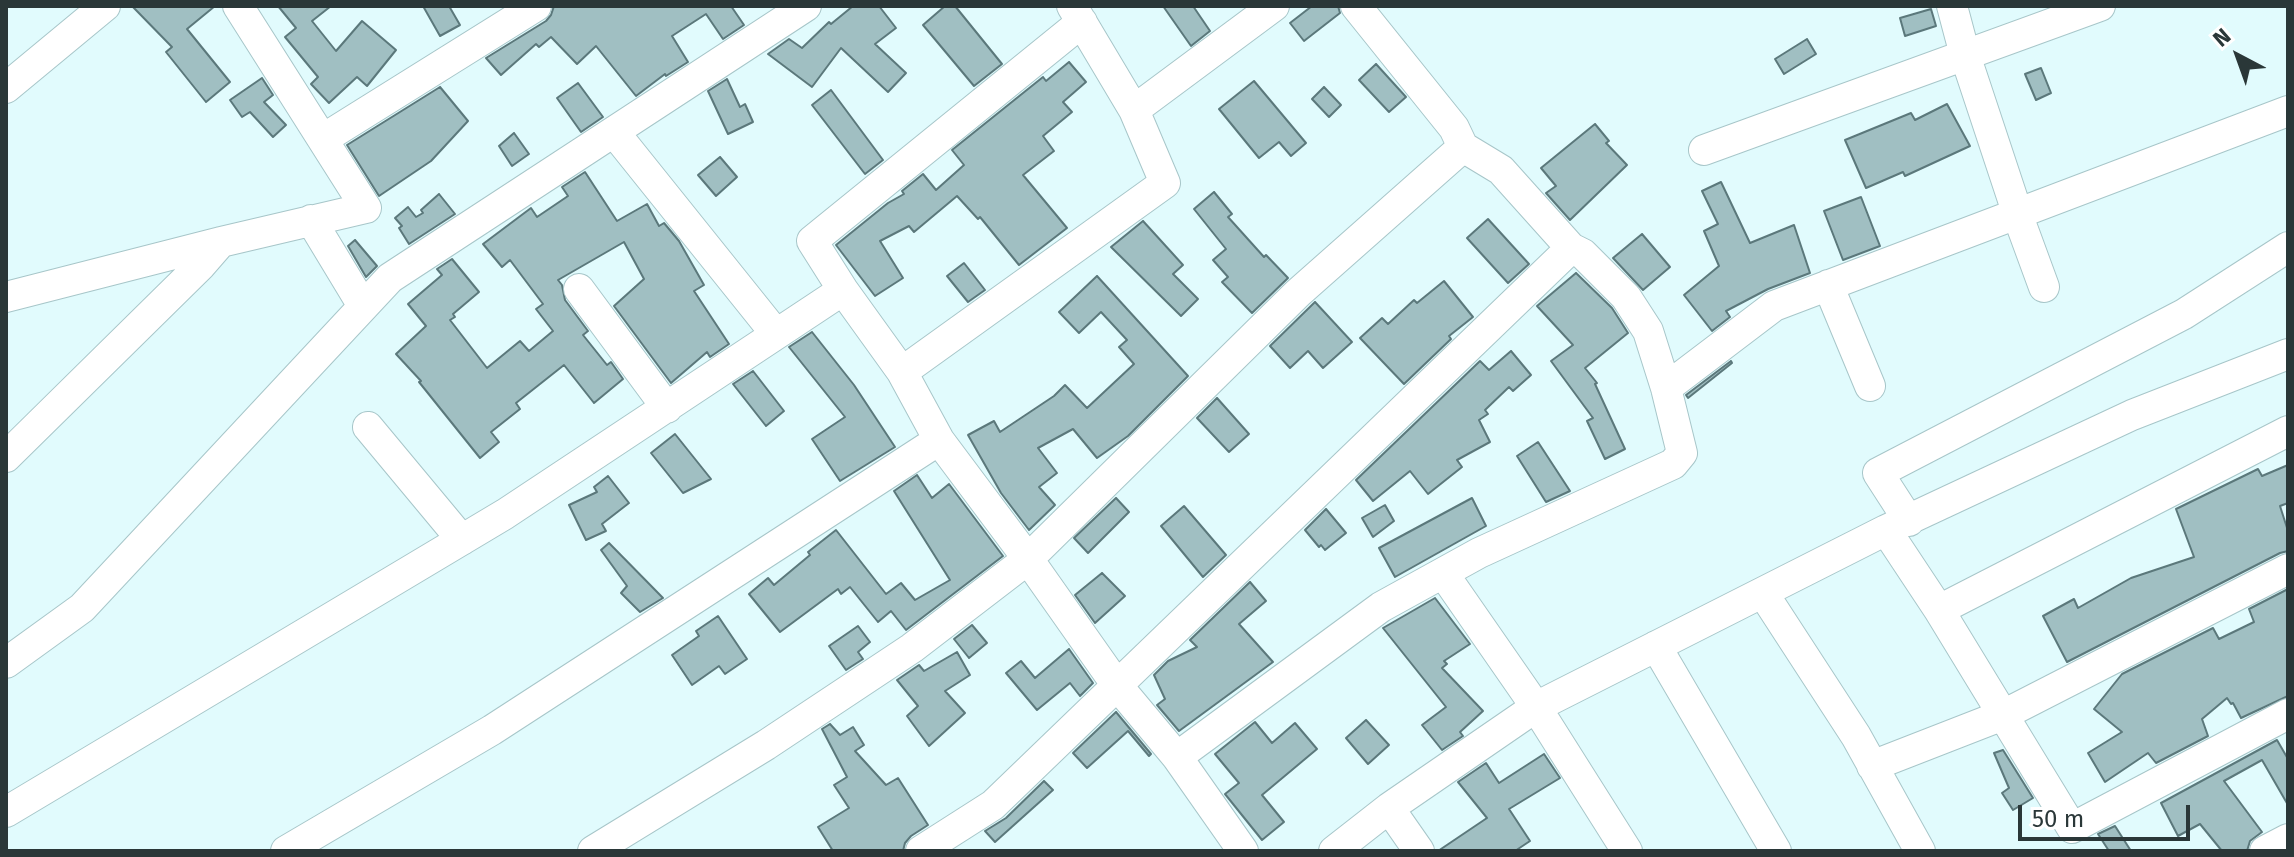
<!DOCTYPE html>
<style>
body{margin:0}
#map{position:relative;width:2294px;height:857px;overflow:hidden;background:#e1fbfd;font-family:"Fira Sans",sans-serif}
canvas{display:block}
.frame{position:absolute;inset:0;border:8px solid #2a3738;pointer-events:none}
.north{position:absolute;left:2198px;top:16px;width:80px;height:80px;-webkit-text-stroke:6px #fff;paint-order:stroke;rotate:319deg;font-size:22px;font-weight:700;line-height:32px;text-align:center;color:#2a3738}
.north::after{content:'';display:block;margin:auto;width:28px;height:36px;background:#2a3738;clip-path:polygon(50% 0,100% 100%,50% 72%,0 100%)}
.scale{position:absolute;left:2018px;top:805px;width:172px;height:36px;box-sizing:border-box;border:4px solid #2a3738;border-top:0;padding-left:10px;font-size:24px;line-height:28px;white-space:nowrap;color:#2a3738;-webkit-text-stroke:6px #fff;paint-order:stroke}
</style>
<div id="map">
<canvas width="2294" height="857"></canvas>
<div class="frame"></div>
<div class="north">N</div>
<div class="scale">50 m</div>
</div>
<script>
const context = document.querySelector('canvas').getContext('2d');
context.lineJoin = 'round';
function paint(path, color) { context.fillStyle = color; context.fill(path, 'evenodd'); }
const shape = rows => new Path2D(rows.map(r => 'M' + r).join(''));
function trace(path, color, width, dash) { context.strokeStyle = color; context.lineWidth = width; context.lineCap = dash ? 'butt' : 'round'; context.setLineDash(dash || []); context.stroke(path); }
const building = shape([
 [132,6,215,6,187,29,230,82,206,102,166,52,172,47,132,6],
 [278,6,331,6,312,21,336,51,362,21,396,50,367,86,357,77,329,103,311,84,318,77,285,37,296,28,278,6],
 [423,6,449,6,460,25,440,36,423,6],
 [554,6,731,6,744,25,723,39,706,14,672,36,688,62,666,76,665,74,636,96,596,46,577,64,551,37,539,47,536,44,501,75,486,58,546,21,551,15,554,6],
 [853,6,879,6,896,28,875,44,906,73,888,92,841,48,812,87,768,54,789,39,802,48,829,22,831,24,853,6],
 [945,6,955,6,1002,64,974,86,923,25,945,6],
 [1163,6,1193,6,1210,31,1191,46,1163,6],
 [1312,6,1338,6,1340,13,1304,41,1290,23,1312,6],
 [1931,9,1936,26,1905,36,1900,18,1931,9],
 [1807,39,1816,54,1784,74,1775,59,1807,39],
 [1069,62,1086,82,1063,102,1072,112,1043,136,1054,151,1023,175,1067,228,1019,265,980,217,978,219,957,196,914,232,909,226,880,241,903,278,875,296,836,245,888,203,904,194,902,191,923,174,936,190,964,165,952,150,1043,77,1046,81,1069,62],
 [1376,64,1406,97,1389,112,1359,80,1376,64],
 [2041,68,2051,93,2036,100,2025,74,2041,68],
 [262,78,273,95,264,102,286,125,273,137,250,112,242,117,230,100,262,78],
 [727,79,740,107,745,104,753,122,728,134,708,91,727,79],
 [1254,81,1306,143,1291,156,1279,142,1259,158,1219,109,1254,81],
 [578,83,603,117,581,132,557,98,578,83],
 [440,87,468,121,431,161,379,196,347,145,440,87],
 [1324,87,1341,105,1329,117,1312,99,1324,87],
 [831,90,883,160,865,174,812,105,831,90],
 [1947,104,1970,146,1905,176,1903,172,1866,188,1845,140,1911,113,1915,120,1947,104],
 [1595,124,1609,141,1606,143,1627,165,1570,220,1546,193,1556,186,1541,168,1595,124],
 [514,133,529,154,512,166,499,146,514,133],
 [720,157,737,177,716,196,698,175,720,157],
 [585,172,617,221,647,204,659,226,664,223,679,241,704,285,694,291,729,344,710,357,707,352,671,383,614,306,644,279,624,242,558,280,562,285,565,300,588,331,583,335,607,365,611,362,623,379,594,403,564,365,516,403,520,409,491,432,499,442,480,458,419,382,421,381,396,354,426,326,408,304,442,275,437,269,452,259,479,292,453,314,455,317,450,320,487,368,520,341,529,351,553,331,536,309,543,304,510,260,502,267,483,244,531,208,537,217,568,196,562,187,585,172],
 [1721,182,1750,243,1794,225,1810,273,1768,289,1726,311,1730,317,1712,331,1684,295,1719,266,1704,231,1718,224,1702,191,1721,182],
 [1214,192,1232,214,1228,217,1264,257,1266,255,1288,278,1252,313,1222,282,1228,277,1213,260,1226,249,1194,209,1214,192],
 [439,194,455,214,409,244,399,228,402,226,395,218,408,207,416,217,423,213,421,210,439,194],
 [1861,197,1880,246,1843,260,1824,211,1861,197],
 [1488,219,1529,264,1508,283,1467,238,1488,219],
 [1143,221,1183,265,1173,274,1198,299,1181,316,1111,247,1143,221],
 [1642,234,1670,267,1643,290,1613,258,1642,234],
 [355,240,377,266,366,277,348,246,355,240],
 [964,263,985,290,968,302,947,276,964,263],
 [1576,273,1612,308,1628,333,1585,368,1597,383,1595,384,1625,449,1605,459,1587,421,1593,418,1551,361,1573,345,1537,306,1576,273],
 [1097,276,1188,376,1128,436,1097,458,1073,429,1038,448,1057,473,1039,487,1055,505,1029,530,1001,493,968,435,994,421,1000,432,1054,396,1065,385,1087,408,1134,364,1119,347,1127,340,1101,312,1079,333,1059,312,1097,276],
 [1444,281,1473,317,1449,336,1451,339,1404,384,1360,338,1382,318,1388,324,1414,300,1417,303,1444,281],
 [1315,302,1352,342,1323,368,1308,351,1290,368,1270,346,1315,302],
 [812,332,854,385,895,447,840,481,812,439,845,417,789,347,812,332],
 [1511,351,1531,375,1513,391,1509,387,1485,410,1488,414,1479,420,1490,442,1457,460,1462,467,1428,494,1410,471,1373,501,1356,480,1480,361,1489,370,1511,351],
 [1731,361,1732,363,1688,398,1686,395,1731,361],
 [753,371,784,411,766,426,733,384,753,371],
 [1217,398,1249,434,1229,452,1197,418,1217,398],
 [675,434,711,479,683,493,651,453,675,434],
 [1538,442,1570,491,1546,502,1517,456,1538,442],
 [2288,465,2288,503,2280,506,2288,531,2288,551,2280,553,2067,662,2043,616,2074,599,2078,608,2131,578,2194,557,2176,509,2258,469,2262,476,2288,465],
 [917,475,932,498,949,484,1003,556,906,630,891,611,878,622,850,587,841,594,838,589,780,632,749,594,768,578,774,585,810,555,808,552,836,530,886,594,901,583,915,600,950,580,894,491,917,475],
 [608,476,629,503,602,524,606,531,586,540,569,505,597,492,594,487,608,476],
 [1116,498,1129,512,1088,553,1074,538,1116,498],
 [1472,498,1486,526,1395,577,1379,548,1472,498],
 [1385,505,1394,521,1373,537,1362,518,1385,505],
 [1184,506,1226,555,1203,577,1161,526,1184,506],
 [1326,509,1346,533,1325,550,1321,545,1319,547,1305,530,1326,509],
 [609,543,663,598,640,612,621,593,627,586,601,550,609,543],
 [1102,573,1125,596,1095,623,1075,595,1102,573],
 [1250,582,1266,601,1239,624,1273,662,1179,731,1157,705,1165,699,1154,675,1168,661,1197,647,1190,640,1250,582],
 [2288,589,2288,696,2241,718,2233,703,2231,704,2227,698,2202,719,2208,736,2156,763,2148,753,2105,782,2088,753,2122,732,2094,709,2122,674,2213,628,2219,639,2254,622,2249,609,2288,589],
 [1435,598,1470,644,1444,661,1447,664,1442,668,1483,711,1460,732,1463,736,1442,750,1422,725,1446,707,1383,628,1435,598],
 [718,616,747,659,725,674,719,666,692,685,672,655,699,636,696,631,718,616],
 [972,625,987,643,969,658,954,639,972,625],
 [858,626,870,642,858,652,863,659,846,670,829,646,858,626],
 [1069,649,1093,683,1080,696,1070,683,1037,710,1006,673,1021,661,1035,678,1069,649],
 [957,652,970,675,945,691,965,713,929,746,907,716,918,706,897,680,919,665,924,671,957,652],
 [1116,712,1151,754,1149,756,1128,731,1087,768,1073,753,1116,712],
 [1366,720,1389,745,1368,764,1346,738,1366,720],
 [1255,722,1272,743,1295,723,1317,749,1262,795,1284,822,1262,840,1225,794,1239,783,1215,754,1255,722],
 [830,724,840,735,853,727,864,745,855,751,886,785,898,778,928,825,911,836,905,843,903,851,833,851,818,827,849,808,834,785,847,777,822,729,830,724],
 [2277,740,2288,759,2288,805,2262,760,2224,781,2262,832,2250,841,2247,851,2222,851,2200,824,2178,836,2161,803,2277,740],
 [2003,750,2033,798,2013,810,2002,793,2009,788,1994,753,2003,750],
 [1544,754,1560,778,1509,809,1530,841,1515,851,1438,851,1487,818,1458,782,1486,763,1499,783,1544,754],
 [1044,781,1053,790,995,842,985,831,1006,818,1044,781],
 [2115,826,2131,851,2109,851,2098,834,2115,826]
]);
const minor = shape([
 [1952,6,1965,55,2022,227,2044,287],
 [6,88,105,6],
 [1134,110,1274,6],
 [614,132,776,334],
 [323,139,536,6],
 [1704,150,2100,6],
 [311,220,363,306],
 [1828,285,1870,386],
 [579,289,667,408],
 [843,290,812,241,1082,22],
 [6,297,221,242,366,208,238,6],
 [902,372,1165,183,1134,110,1072,6],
 [1666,388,1774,306,2288,111],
 [368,427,462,540],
 [6,457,201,265,221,242],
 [1909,521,1878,473,2184,314,2288,247],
 [1886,530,1939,610,2072,828,2288,714],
 [1443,573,1536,707,1627,851],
 [1763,593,1856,736,1920,851],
 [1939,610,2288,431],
 [1656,646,1776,851],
 [6,663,82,608,390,278,806,6],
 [1177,757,1381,607,1479,553,1673,464,1682,453,1666,388,1648,331,1626,297,1583,254,1571,248,1501,170,1463,147,1454,128,1356,6],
 [1872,766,2003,715,2288,569],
 [1389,808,1419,851],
 [6,812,505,514,843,290,902,372,939,440,1028,559,1116,684,1177,757,1243,851],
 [286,851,492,730,939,440],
 [593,851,766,745,912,648,1028,559,1298,293,1463,147],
 [921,851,993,805,1571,248],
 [1334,851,1389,808,1536,707,1886,530,2132,415,2288,354],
 [2265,851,2288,839]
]);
paint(building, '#a0bfc2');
trace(building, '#5b787b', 2);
trace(minor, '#a7c6c9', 32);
trace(minor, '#fff', 30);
</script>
